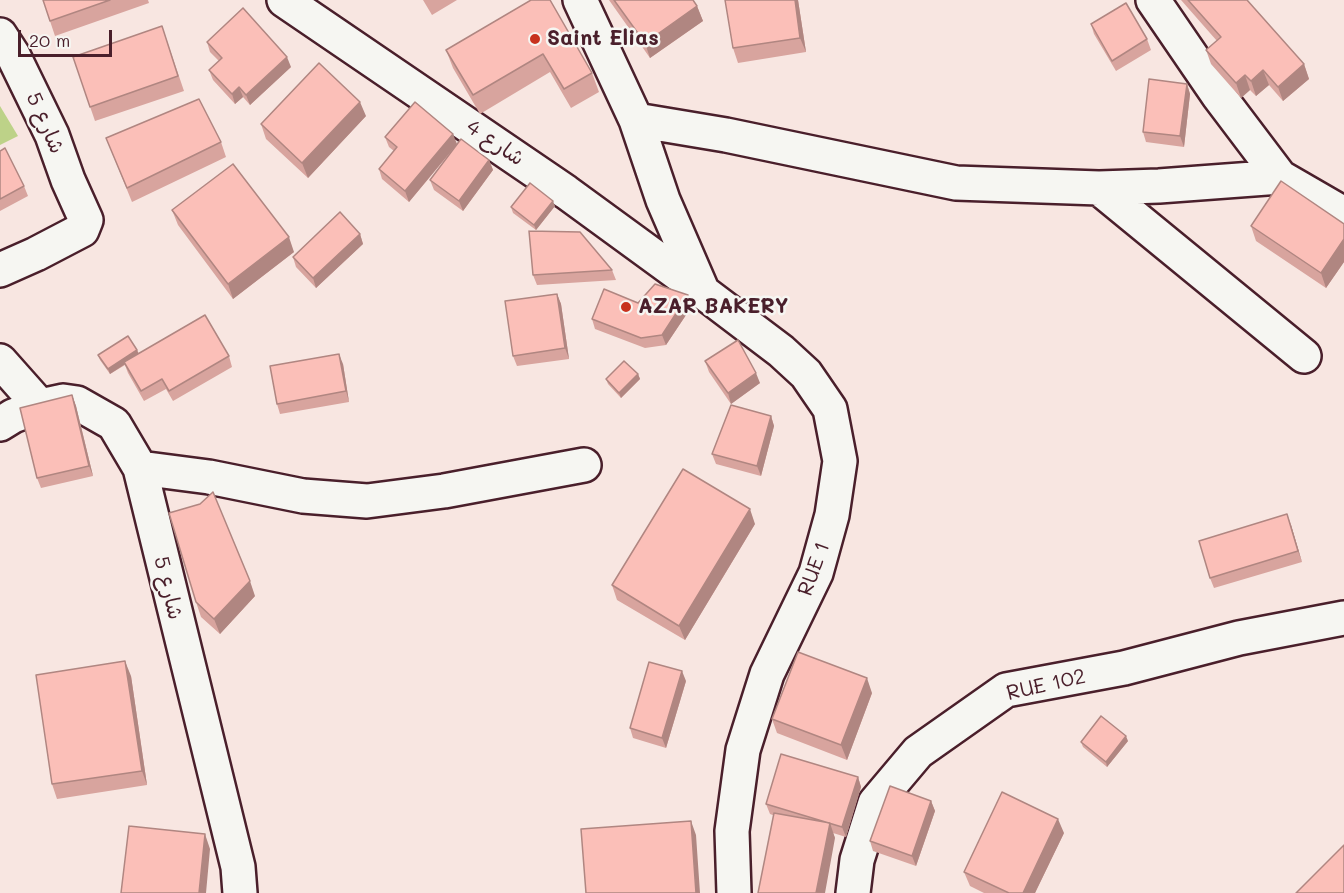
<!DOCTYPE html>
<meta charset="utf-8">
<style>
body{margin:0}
#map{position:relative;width:1344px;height:893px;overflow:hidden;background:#f8e6e1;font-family:Mali,sans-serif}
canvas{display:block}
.scale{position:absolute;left:18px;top:30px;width:94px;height:27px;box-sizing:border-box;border:3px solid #4a1f2b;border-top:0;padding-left:8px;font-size:18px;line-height:21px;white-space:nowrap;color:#4a1f2b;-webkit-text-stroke:4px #f6f6f2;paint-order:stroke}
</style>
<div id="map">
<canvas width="1344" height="893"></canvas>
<div class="scale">20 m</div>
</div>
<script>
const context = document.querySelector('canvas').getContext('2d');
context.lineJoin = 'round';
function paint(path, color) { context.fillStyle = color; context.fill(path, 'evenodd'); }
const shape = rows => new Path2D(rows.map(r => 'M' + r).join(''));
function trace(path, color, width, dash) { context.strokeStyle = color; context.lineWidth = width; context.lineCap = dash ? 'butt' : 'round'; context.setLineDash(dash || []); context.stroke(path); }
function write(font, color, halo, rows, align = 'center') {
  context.font = font + ' Mali,"Playpen Sans Arabic",sans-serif'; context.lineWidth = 5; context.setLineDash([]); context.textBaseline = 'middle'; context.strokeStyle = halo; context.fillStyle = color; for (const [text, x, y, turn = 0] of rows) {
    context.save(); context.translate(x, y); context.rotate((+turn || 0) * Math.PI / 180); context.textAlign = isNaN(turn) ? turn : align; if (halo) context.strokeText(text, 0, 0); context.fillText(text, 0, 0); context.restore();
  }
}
const green = shape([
 [0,106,18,136,0,145]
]);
const minor = shape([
 [284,0,566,192,703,292,781,351,806,374,830,409,840,461,832,515,816,573,767,674,743,750,732,831,734,893],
 [580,0,636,120,663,200,702,290],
 [1153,0,1218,95,1280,177],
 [0,35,13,55,52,135,68,180,86,220,82,230,36,254,0,270],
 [636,120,726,135,956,183,1099,188,1159,186,1280,177,1344,214],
 [1099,188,1304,356],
 [0,361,40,406,63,401,77,403,114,424,140,468,238,867,240,893],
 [0,424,13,416,40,406],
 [140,468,209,477,303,496,367,501,444,491,584,465],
 [853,893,857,860,875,803,918,752,1006,690,1124,668,1239,638,1344,618]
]);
const wall = shape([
 [43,0,148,0,149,3,55,36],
 [423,0,457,0,432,15],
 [531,0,592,73,599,92,571,108,550,72,480,114,453,68,446,50],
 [609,0,693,0,697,6,703,21,650,58],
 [798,0,806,52,738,63,733,48],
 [1181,0,1247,0,1304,64,1309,79,1283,101,1269,85,1256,96,1250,90,1241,98,1211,64,1206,50,1217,41],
 [1091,24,1147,39,1151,50,1116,71,1094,34],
 [162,26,184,91,95,121,73,57],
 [207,42,291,67,250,105,243,97,235,104,213,80,209,70,219,61,210,52],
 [1187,84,1190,94,1184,147,1146,142,1143,132],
 [366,116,308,178,266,139,261,124],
 [385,137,457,144,489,160,493,170,463,211,434,190,430,180,455,147,409,202,382,179,379,169,394,151,389,147],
 [106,138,221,142,226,157,132,202],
 [0,151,24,186,28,196,0,211],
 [555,206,536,230,513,213,511,207],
 [172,210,294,252,233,299,178,225],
 [1344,224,1344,262,1326,288,1256,241,1251,226],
 [360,234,363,244,316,288,296,267,293,257],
 [612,270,616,280,537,285,533,275],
 [557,294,561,304,569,359,517,366,513,356],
 [688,295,692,306,666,345,645,348,595,329,592,319],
 [137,350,139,354,229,356,232,367,173,401,166,389,144,401,128,373,125,365,110,374,100,360,98,355],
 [705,361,760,383,731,404,709,372],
 [343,364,349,402,280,414,277,404],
 [638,374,640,379,621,398,608,384,606,379],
 [72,395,76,406,93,476,41,488,37,478],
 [771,416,774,426,761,476,716,464,712,454],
 [755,524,685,640,617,600,612,585],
 [1291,525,1302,562,1214,588,1210,578],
 [255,596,220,634,201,617,196,602],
 [131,676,147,785,57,799,52,784],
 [686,681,666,748,633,738,630,728],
 [872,693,847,760,777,733,772,719],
 [1128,741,1107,767,1083,747,1081,742],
 [858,777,861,787,846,837,833,833,835,838,770,814,766,804],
 [931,801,935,811,916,866,873,851,870,841],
 [1064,833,1035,893,984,893,970,886,964,872]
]);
const shadedWall = shape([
 [795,0,798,0,806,52,800,38],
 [697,6,703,21,650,58,645,43],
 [287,57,291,67,250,105,246,95],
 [1304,64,1309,79,1283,101,1278,87],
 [1263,70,1269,85,1256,96,1251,81],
 [1245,75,1250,90,1241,98,1236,83],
 [1187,84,1190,94,1184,147,1180,136],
 [239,87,243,97,235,104,232,94],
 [360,102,366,116,308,178,302,163],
 [453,134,457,144,409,202,405,191],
 [489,160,493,170,463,211,459,201],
 [553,201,555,206,536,230,534,225],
 [360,234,363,244,316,288,313,278],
 [289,237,294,252,233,299,228,284],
 [1344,239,1344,262,1326,288,1321,273],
 [557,294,561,304,569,359,565,348],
 [688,295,692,306,666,345,662,335],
 [137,350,139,355,110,374,108,369],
 [339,354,343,364,349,402,346,391],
 [756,373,760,383,731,404,728,393],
 [638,374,640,379,621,398,619,393],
 [72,395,76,406,93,476,89,466],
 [771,416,774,426,761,476,757,466],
 [750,509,755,524,685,640,679,626],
 [1287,514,1291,525,1302,562,1298,551],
 [250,581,255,596,220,634,214,619],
 [125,661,131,676,147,785,142,771],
 [682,671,686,681,666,748,662,738],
 [867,678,872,693,847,760,841,745],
 [1126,736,1128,741,1107,767,1106,762],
 [858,777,861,787,846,837,842,827],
 [931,801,935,811,916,866,912,856],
 [1058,819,1064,833,1035,893,1023,893],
 [691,821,696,835,700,893,696,893],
 [830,823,835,838,825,893,816,893],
 [205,834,210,849,206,893,199,893]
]);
const building = shape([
 [43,0,110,0,50,21,43,0],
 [531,0,550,0,592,73,564,89,543,54,473,95,446,50,531,0],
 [614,0,693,0,697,6,645,43,614,0],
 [725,0,795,0,800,38,733,48,725,0],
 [1188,0,1247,0,1304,64,1278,87,1263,70,1251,81,1245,75,1236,83,1206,50,1221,37,1188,0],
 [1126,3,1147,39,1112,61,1091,24,1126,3],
 [243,8,287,57,246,95,239,87,232,94,209,70,222,58,207,42,243,8],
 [162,26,178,76,90,107,73,57,162,26],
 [319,63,360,102,302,163,261,124,319,63],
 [1149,79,1187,84,1180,136,1143,132,1149,79],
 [199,99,221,142,127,188,106,138,199,99],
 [415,102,453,134,405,191,379,169,397,147,385,137,415,102],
 [461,139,489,160,459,201,430,180,461,139],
 [5,148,24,186,0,199,0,151,5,148],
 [233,164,289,237,228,284,172,210,233,164],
 [1281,181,1344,224,1344,239,1321,273,1251,226,1281,181],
 [530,183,553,201,534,225,511,207,530,183],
 [340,212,360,234,313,278,293,257,340,212],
 [529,231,580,232,612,270,533,275,529,231],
 [655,284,688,295,662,335,641,338,592,319,604,289,638,303,655,284],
 [557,294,565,348,513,356,505,301,557,294],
 [205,315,229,356,169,391,162,379,141,391,124,362,205,315],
 [128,336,137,350,108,369,98,355,128,336],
 [738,340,756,373,728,393,705,361,738,340],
 [339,354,346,391,277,404,270,366,339,354],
 [624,361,638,374,619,393,606,379,624,361],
 [72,395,89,466,37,478,20,408,72,395],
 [731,405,771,416,757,466,712,454,731,405],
 [683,469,750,509,679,626,612,585,683,469],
 [213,492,250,581,214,619,196,602,169,513,200,504,213,492],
 [1287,514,1298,551,1210,578,1199,541,1287,514],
 [798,652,867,678,841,745,772,719,798,652],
 [125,661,142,771,52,784,36,675,125,661],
 [649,662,682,671,662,738,630,728,649,662],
 [1101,716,1126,736,1106,762,1081,742,1101,716],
 [781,754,858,777,842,827,766,804,781,754],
 [890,786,931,801,912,856,870,841,890,786],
 [1002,792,1058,819,1023,893,1009,893,964,872,1002,792],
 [774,813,830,823,816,893,758,893,774,813],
 [691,821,696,893,586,893,581,829,691,821],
 [129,826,205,834,199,893,121,893,129,826],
 [1344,845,1344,893,1296,893,1344,845]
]);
const markers = [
 [535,39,6,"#c8321e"],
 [626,307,6,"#c8321e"]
];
const poiNames = [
 ["Saint Elias",547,39],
 ["AZAR BAKERY",638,307]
];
const streetNames = [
 ["شارع 5",45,123,66],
 ["شارع 4",495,143,34],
 ["RUE 1",814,569,-70],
 ["شارع 5",168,588,76],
 ["RUE 102",1046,685,-13]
];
paint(green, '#bdd288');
trace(minor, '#4a1f2b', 38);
trace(minor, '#f6f6f2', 33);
paint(wall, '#d8a49e');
paint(shadedWall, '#b08681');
paint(building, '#fbbfb8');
trace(building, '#b08681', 1.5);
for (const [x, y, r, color] of markers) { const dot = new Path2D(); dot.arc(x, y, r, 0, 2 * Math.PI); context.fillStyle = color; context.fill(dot); trace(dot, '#f6f6f2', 2); }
write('bold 21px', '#4a1f2b', '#f6f6f2', poiNames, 'left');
write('21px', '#4a1f2b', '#f6f6f2', streetNames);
</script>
